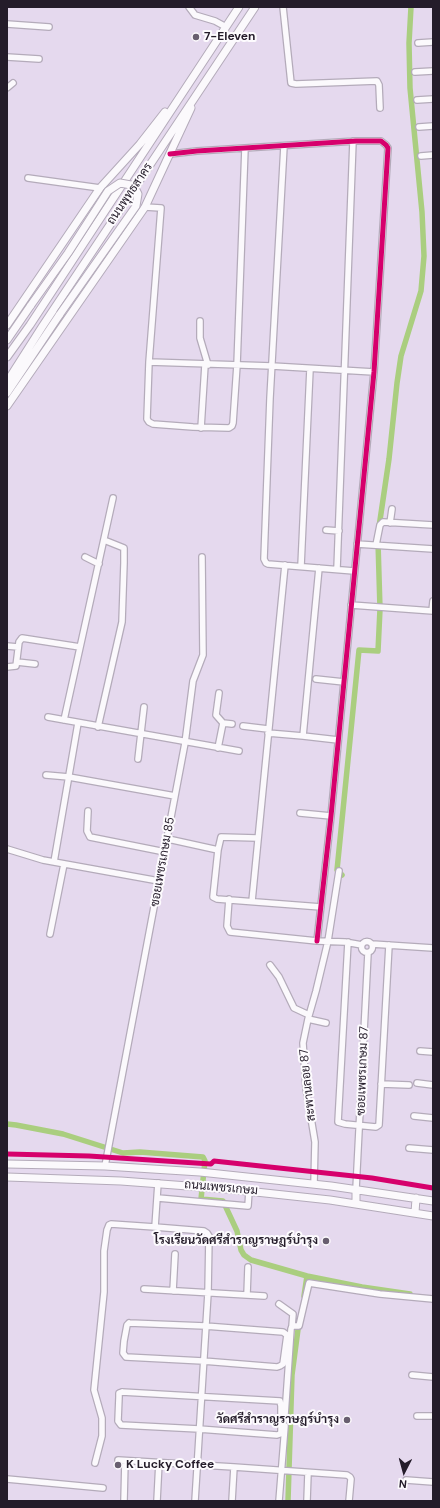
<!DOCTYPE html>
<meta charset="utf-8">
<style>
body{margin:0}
#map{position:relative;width:440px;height:1508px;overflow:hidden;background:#e5d9ee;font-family:"DM Sans",sans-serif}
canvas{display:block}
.frame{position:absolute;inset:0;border:8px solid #241c2a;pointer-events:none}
.north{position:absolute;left:384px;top:1452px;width:40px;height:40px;-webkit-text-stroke:3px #fdfbfe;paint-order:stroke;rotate:186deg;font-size:11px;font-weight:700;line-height:16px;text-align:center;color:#241c2a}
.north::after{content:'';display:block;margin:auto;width:14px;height:18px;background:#241c2a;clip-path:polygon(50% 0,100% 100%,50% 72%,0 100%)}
</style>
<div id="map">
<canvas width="440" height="1508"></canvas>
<div class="frame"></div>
<div class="north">N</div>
</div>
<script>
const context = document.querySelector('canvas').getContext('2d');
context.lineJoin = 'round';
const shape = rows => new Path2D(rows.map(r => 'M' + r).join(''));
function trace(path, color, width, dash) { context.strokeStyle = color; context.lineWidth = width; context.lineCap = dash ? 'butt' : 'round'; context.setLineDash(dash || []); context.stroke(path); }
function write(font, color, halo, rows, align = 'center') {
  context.font = font + ' "DM Sans",Sarabun,sans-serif'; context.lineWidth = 4; context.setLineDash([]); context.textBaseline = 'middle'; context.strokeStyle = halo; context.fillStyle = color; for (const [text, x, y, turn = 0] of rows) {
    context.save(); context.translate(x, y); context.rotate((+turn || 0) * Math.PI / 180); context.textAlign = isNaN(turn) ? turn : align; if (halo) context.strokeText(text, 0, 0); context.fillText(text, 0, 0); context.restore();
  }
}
const canal = shape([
 [379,527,389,459,397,383,401,356,421,291,424,256,422,212,410,88,409,43,411,7],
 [342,875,337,870,359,650,378,651,380,609,378,542],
 [7,1124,16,1125,63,1134,123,1153,140,1152,203,1157,205,1161,201,1199,223,1201,237,1231,241,1250,244,1255,251,1260,307,1276,362,1287,410,1294],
 [304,1296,307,1276],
 [288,1501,292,1375,299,1322]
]);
const minor = shape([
 [189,7,195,15,215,21,226,27],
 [283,7,291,83,296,84,377,81,379,85,380,108],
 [7,24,49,27],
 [418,43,433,42],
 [7,57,39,59],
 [415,72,433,71],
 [7,88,13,83],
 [417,100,433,99],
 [419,127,433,126],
 [284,146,270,398,264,559,266,563,268,564,354,571],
 [170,154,197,151,356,141,381,141,386,145,388,148,374,372,331,816,317,941],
 [421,156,433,155],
 [28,178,100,188],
 [145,207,161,208,149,362,147,419,149,422,153,424,193,427,229,428,232,426,233,423,237,365,245,148],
 [200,321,200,338,208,365],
 [149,362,272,366,374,372],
 [201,428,205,365],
 [390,523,392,509],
 [326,530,339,531],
 [357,544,433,549],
 [376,545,380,525,383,522,433,525],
 [85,557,99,564],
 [301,566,310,369],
 [337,569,353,141],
 [351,605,433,611],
 [432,611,433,601],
 [7,646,18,647],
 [17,662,35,664],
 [7,667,16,666,19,642,22,638,80,647],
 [316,679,344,682],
 [219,693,216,715,223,723,232,724],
 [48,717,239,751],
 [64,720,113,498],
 [243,726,268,729],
 [98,727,122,622,124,563,124,548,104,540],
 [268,733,303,736,319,568],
 [303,736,338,740],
 [218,748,223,723],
 [138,759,144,707],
 [46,775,69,777,175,796],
 [88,811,87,831,90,837,165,852],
 [300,813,331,816],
 [257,838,221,837,218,850,213,897,217,899,321,907],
 [168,839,218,850],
 [7,849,43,860,159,881],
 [54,862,78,723],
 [229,899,227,926,230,932,317,941,345,942,362,945],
 [252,901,285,565],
 [50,934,64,864],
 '361.5 947a5.5 5.5 0 1 1 11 0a5.5 5.5 0 1 1-11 0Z',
 [348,942,338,1122,345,1124,376,1127,379,1125,389,945],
 [372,944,433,948],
 [270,965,279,977,294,1008,309,1015],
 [308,1019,326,1023],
 [420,1051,433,1052],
 [417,1083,433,1085],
 [381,1084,409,1085],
 [414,1116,433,1118],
 [409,1148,433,1150],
 [105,1166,175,796,185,743,193,681,203,655,202,557],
 [158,1183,155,1227,204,1231,207,1233,209,1236,208,1293,195,1501],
 [314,1184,315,1142,306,1088,303,1043,308,1019,316,991,328,941,339,871],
 [356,1189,368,953],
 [158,1198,248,1206,249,1191],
 [144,1289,264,1296],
 [173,1291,175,1254],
 [247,1295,248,1267],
 [279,1304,293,1314,292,1326],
 [129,1323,205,1326,283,1332,287,1335,283,1364,280,1366,277,1367,203,1361,126,1357,123,1353,124,1341,127,1325,129,1323],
 [412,1375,433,1377],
 [122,1392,280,1401,281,1406,281,1432,280,1434,277,1435,199,1429,121,1425,118,1421,119,1397,119,1393,122,1392],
 [285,1415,291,1329,292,1326,299,1326,309,1283,380,1294,433,1299],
 [417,1416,433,1416],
 [118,1460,234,1467,347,1475,350,1477,351,1479,349,1501],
 [95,1463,102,1436,102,1418,94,1390,104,1292,104,1251,107,1230,109,1225,111,1224,155,1227],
 [7,1479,103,1488],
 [406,1480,433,1482],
 [124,1501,125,1461],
 [157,1501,159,1462],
 [232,1501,234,1467],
 [279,1501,285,1426],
 [307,1501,308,1473]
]);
const major = shape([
 [7,325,100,188,140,144,165,112],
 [7,340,31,305],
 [7,357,30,325,239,7],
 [7,382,42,327,255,7],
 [7,393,60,314],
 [7,406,145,207,191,108],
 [7,1164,105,1166,200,1172,331,1186,433,1201],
 [7,1177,121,1181,228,1189,330,1200,433,1216],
 [356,1204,356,1189],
 [415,1213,416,1198]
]);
const majorBridge = shape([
 [31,305,68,253,108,191,120,183,131,185,135,188,138,194,136,206,60,314]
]);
const cycleway = shape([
 [170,154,197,151,356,141,381,141,386,145,388,148,374,372,331,816,317,941],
 [7,1154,89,1156,211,1164,214,1161,372,1178,433,1188]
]);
const markers = [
 [196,37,4,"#685e6f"],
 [326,1241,4,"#685e6f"],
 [347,1420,4,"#685e6f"],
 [118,1465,4,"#685e6f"]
];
const poiNames = [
 ["7-Eleven",204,37],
 ["โรงเรียนวัดศรีสําราญราษฎร์บํารุง",318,1241,"right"],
 ["วัดศรีสําราญราษฎร์บํารุง",339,1420,"right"],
 ["K Lucky Coffee",126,1465]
];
const streetNames = [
 ["ถนนพุทธสาคร",130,194,-56],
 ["ซอยเพชรเกษม 85",163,862,-80],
 ["ซอยเพชรเกษม 87",363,1071,-88],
 ["สะพานลอย 87",308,1085,-96],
 ["ถนนเพชรเกษม",221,1188,5]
];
trace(canal, '#aace7f', 5.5);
trace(minor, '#b4abba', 8);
trace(major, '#b4abba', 9);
trace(minor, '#fbf9fc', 5.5);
trace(major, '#fbf9fc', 7);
trace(majorBridge, '#b4abba', 9, []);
trace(majorBridge, '#fbf9fc', 7);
trace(cycleway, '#d6006c', 5);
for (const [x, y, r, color] of markers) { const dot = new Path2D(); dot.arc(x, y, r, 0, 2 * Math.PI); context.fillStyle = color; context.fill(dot); trace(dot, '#fdfbfe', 1.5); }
write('bold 12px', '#241c2a', '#fdfbfe', poiNames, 'left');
write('12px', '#241c2a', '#fdfbfe', streetNames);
</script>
